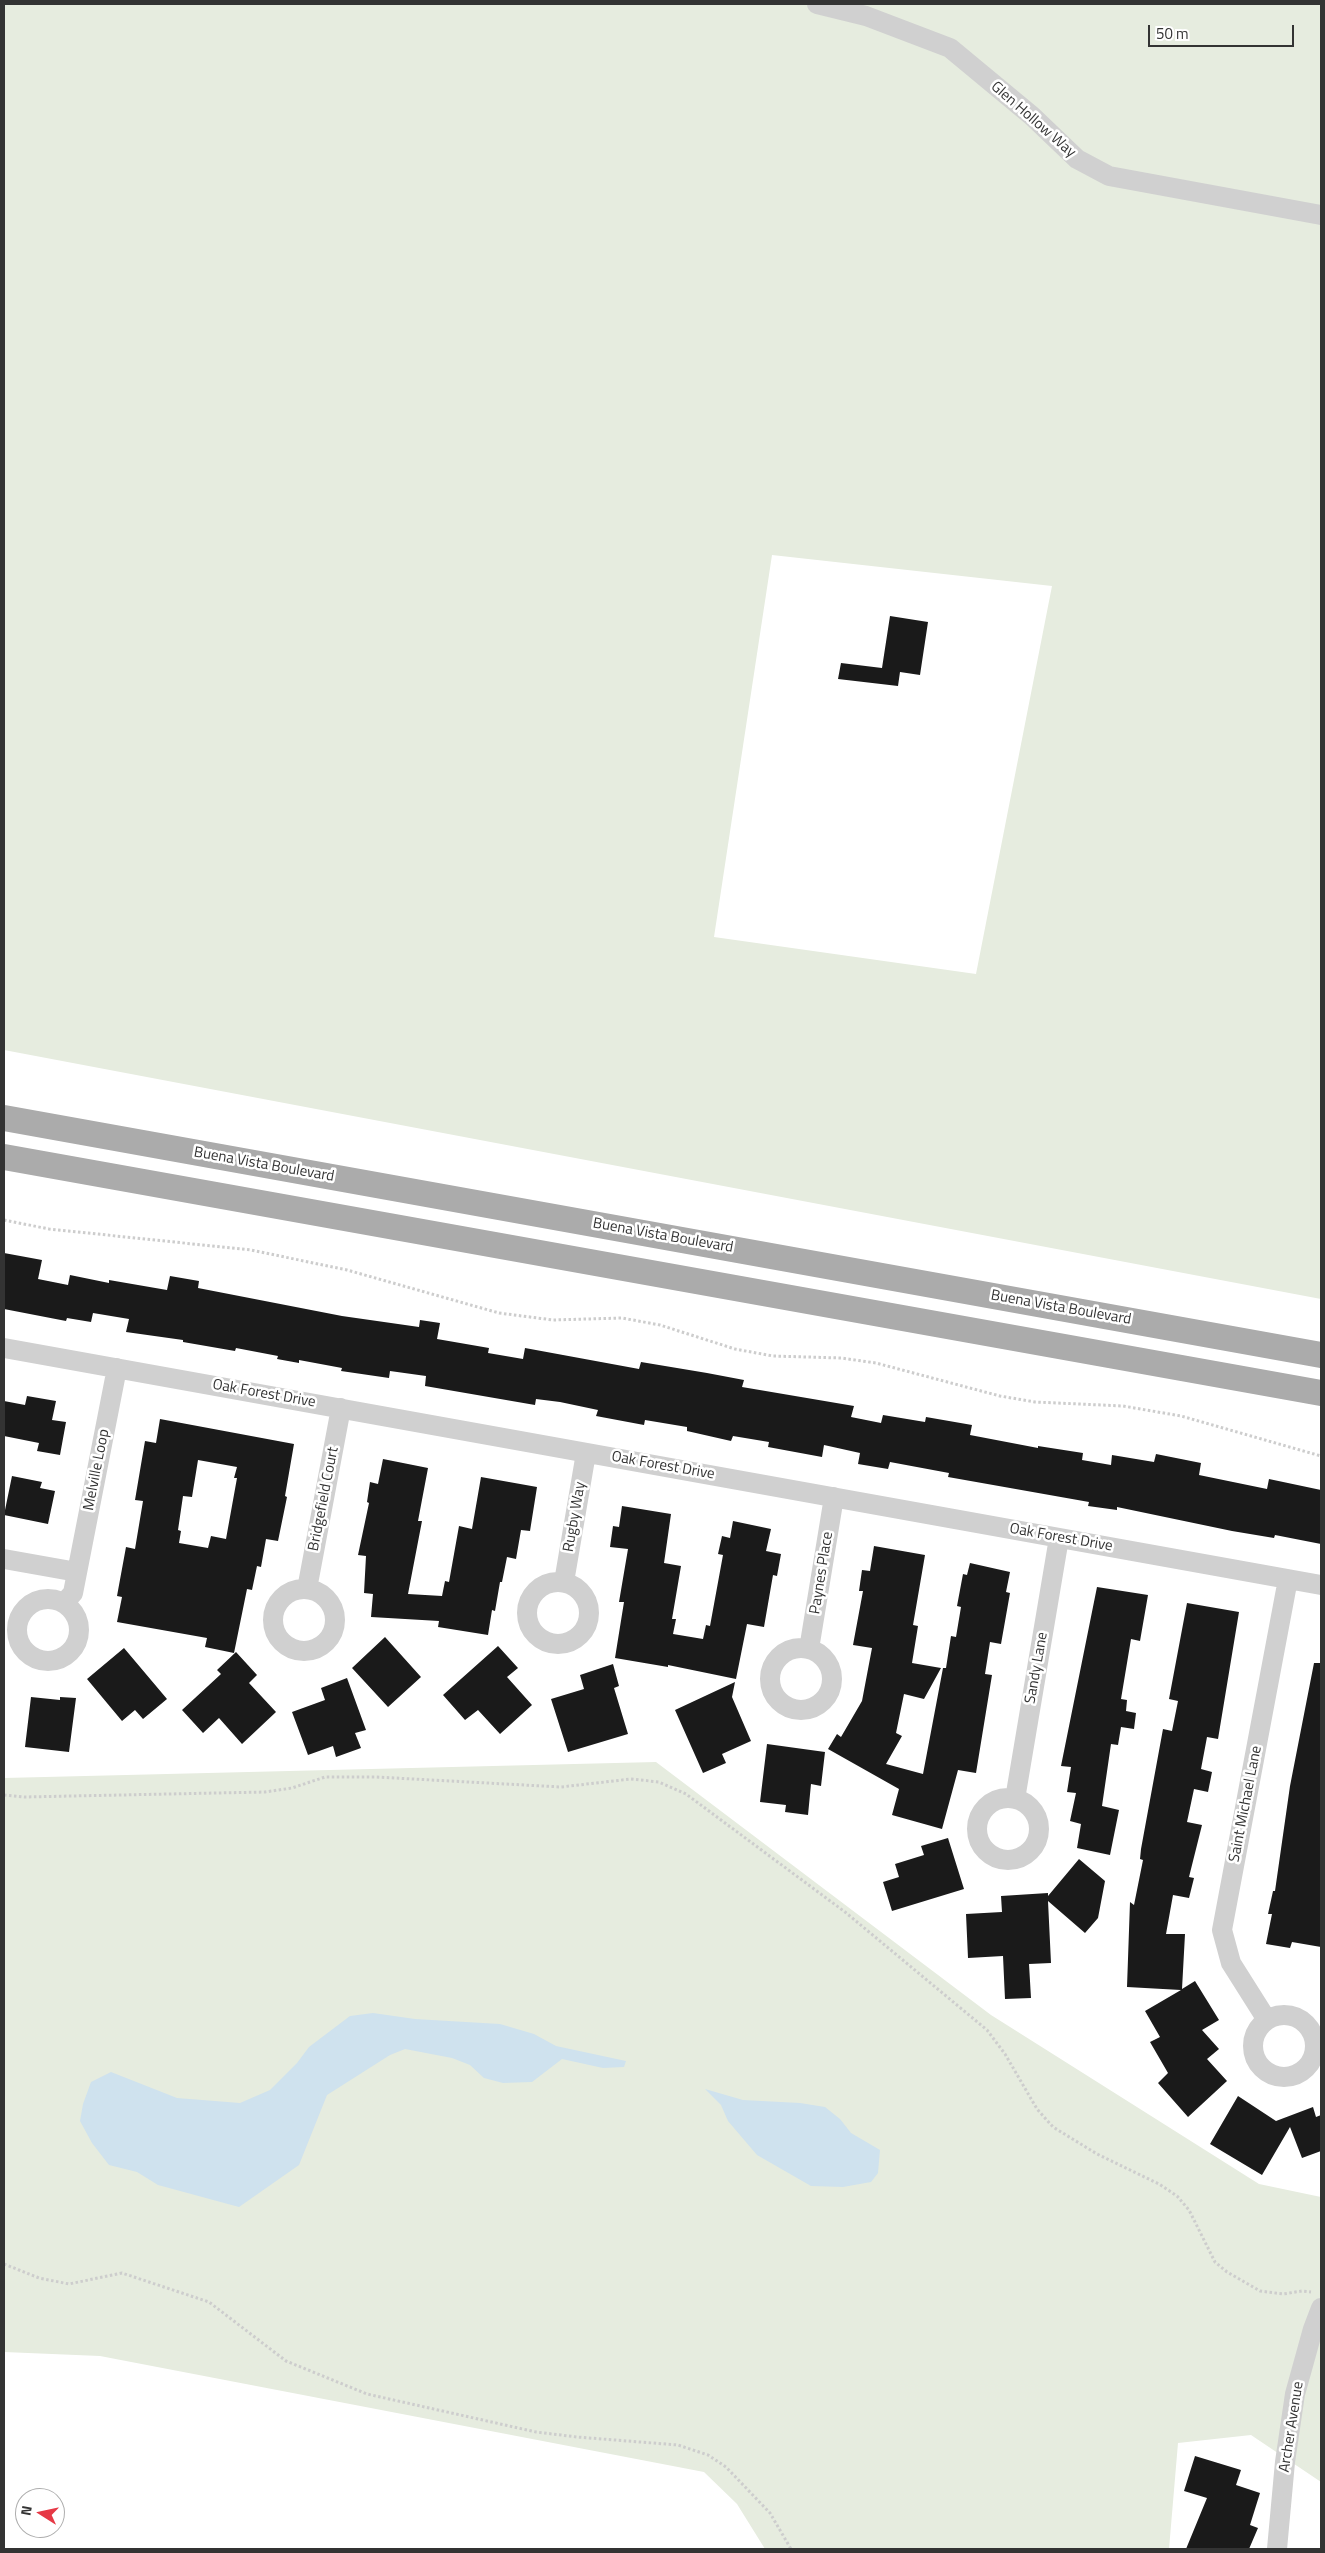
<!DOCTYPE html>
<style>
body{margin:0}
#map{position:relative;width:1325px;height:2553px;overflow:hidden;background:#fff;font-family:"Titillium Web",sans-serif}
canvas{display:block}
.frame{position:absolute;inset:0;border:5px solid #333;pointer-events:none}
.north{position:absolute;left:15px;top:2488px;width:50px;height:50px;box-sizing:border-box;background:#fff;border:1px solid #adadad;border-radius:50%;rotate:280deg;font-size:14px;font-weight:700;line-height:20px;text-align:center;color:#333}
.north::after{content:'';display:block;margin:auto;width:18px;height:22px;background:#e63946;clip-path:polygon(50% 0,100% 100%,50% 72%,0 100%)}
.scale{position:absolute;left:1148px;top:25px;width:146px;height:22px;box-sizing:border-box;border:2px solid #333;border-top:0;padding-left:6px;font-size:15px;line-height:18px;white-space:nowrap;color:#333;-webkit-text-stroke:4px #fff;paint-order:stroke}
</style>
<div id="map">
<canvas width="1325" height="2553"></canvas>
<div class="frame"></div>
<div class="north">N</div>
<div class="scale">50 m</div>
</div>
<script>
const context = document.querySelector('canvas').getContext('2d');
context.lineJoin = 'round';
function paint(path, color) { context.fillStyle = color; context.fill(path, 'evenodd'); }
const shape = rows => new Path2D(rows.map(r => 'M' + r).join(''));
function trace(path, color, width, dash) { context.strokeStyle = color; context.lineWidth = width; context.lineCap = dash ? 'butt' : 'round'; context.setLineDash(dash || []); context.stroke(path); }
function write(font, color, halo, rows, align = 'center') {
  context.font = font + ' "Titillium Web",sans-serif'; context.lineWidth = 5; context.setLineDash([]); context.textBaseline = 'middle'; context.strokeStyle = halo; context.fillStyle = color; for (const [text, x, y, turn = 0] of rows) {
    context.save(); context.translate(x, y); context.rotate((+turn || 0) * Math.PI / 180); context.textAlign = isNaN(turn) ? turn : align; if (halo) context.strokeText(text, 0, 0); context.fillText(text, 0, 0); context.restore();
  }
}
const green = shape([
 [4,4,1321,4,1321,1299,4,1050],
 [772,555,1052,586,976,974,714,937],
 [656,1762,991,2015,1259,2184,1321,2197,1321,2482,1251,2435,1178,2443,1169,2549,765,2549,737,2504,704,2472,100,2356,4,2352,4,1778]
]);
const water = shape([
 [373,2013,415,2019,500,2024,534,2034,556,2046,626,2061,624,2067,603,2068,562,2059,532,2082,503,2083,484,2078,470,2065,452,2058,405,2049,390,2055,327,2095,299,2165,239,2207,158,2185,137,2172,109,2165,92,2143,80,2121,83,2104,91,2082,111,2072,177,2098,240,2103,270,2090,297,2063,309,2047,350,2016],
 [705,2089,743,2100,800,2103,825,2107,840,2119,851,2133,880,2150,878,2173,871,2182,843,2187,811,2186,757,2155,728,2121,721,2105]
]);
const building = shape([
 [890,616,928,622,920,675,900,672,898,686,838,679,841,663,882,668],
 [4,1253,42,1260,38,1279,68,1285,70,1275,109,1283,109,1280,167,1290,170,1276,199,1281,198,1288,342,1316,419,1327,420,1320,440,1323,437,1339,489,1348,488,1353,523,1359,525,1348,639,1369,641,1362,707,1373,744,1380,742,1387,854,1406,851,1417,881,1423,883,1415,925,1422,926,1417,972,1425,970,1435,1038,1448,1038,1446,1083,1453,1082,1460,1111,1465,1112,1455,1154,1462,1156,1454,1201,1463,1199,1475,1267,1489,1269,1479,1321,1490,1321,1544,1275,1535,1274,1538,1232,1531,1117,1507,1117,1510,1088,1506,1089,1502,948,1477,949,1473,890,1462,888,1469,858,1464,860,1453,824,1445,822,1457,768,1447,769,1442,733,1436,731,1441,687,1431,687,1427,645,1420,644,1425,596,1416,598,1410,560,1402,536,1399,535,1405,425,1386,426,1376,390,1371,389,1378,341,1371,342,1368,299,1360,299,1363,277,1359,278,1356,236,1348,235,1351,183,1342,183,1340,126,1332,129,1319,93,1313,91,1322,67,1318,66,1321,4,1309],
 [27,1396,56,1401,52,1420,66,1422,60,1455,37,1451,39,1443,4,1436,4,1401,25,1405],
 [160,1419,294,1444,285,1496,287,1497,278,1541,266,1539,261,1567,257,1566,252,1590,247,1589,234,1653,205,1647,207,1638,117,1622,122,1597,117,1596,126,1547,135,1549,143,1501,135,1500,145,1441,156,1443],
 [198,1460,237,1467,234,1478,237,1478,226,1539,211,1536,208,1548,179,1543,181,1531,178,1530,183,1496,192,1497],
 [383,1459,428,1468,418,1521,422,1521,408,1594,442,1596,445,1581,449,1582,459,1526,472,1529,481,1477,537,1487,530,1531,521,1530,516,1559,507,1557,502,1582,500,1582,495,1611,492,1610,488,1635,438,1627,439,1621,371,1617,373,1594,364,1593,366,1556,358,1555,369,1503,367,1502,370,1482,378,1484],
 [12,1476,42,1482,40,1488,55,1491,48,1524,4,1515],
 [622,1506,671,1514,664,1563,681,1566,672,1619,676,1619,673,1634,703,1639,706,1625,710,1626,723,1555,718,1554,722,1536,730,1538,733,1521,771,1529,766,1551,781,1554,777,1576,773,1575,764,1627,747,1624,736,1679,668,1665,668,1667,615,1658,624,1602,619,1602,628,1549,610,1547,613,1526,619,1527],
 [874,1546,925,1555,913,1625,918,1626,912,1663,941,1668,924,1699,904,1694,896,1733,902,1736,886,1764,923,1774,943,1668,946,1668,951,1636,956,1637,961,1607,957,1606,963,1574,967,1575,970,1563,1010,1572,1006,1592,1010,1593,1001,1644,990,1642,985,1674,992,1675,976,1773,958,1770,942,1829,892,1815,899,1789,828,1749,837,1734,841,1737,862,1701,872,1648,853,1645,863,1591,859,1591,862,1570,870,1571],
 [1097,1587,1148,1595,1140,1641,1131,1639,1121,1699,1127,1700,1126,1711,1136,1713,1134,1729,1121,1727,1118,1745,1111,1744,1102,1806,1119,1810,1110,1855,1077,1848,1081,1824,1070,1821,1076,1793,1067,1792,1071,1767,1061,1766],
 [1187,1603,1239,1612,1218,1739,1207,1737,1201,1769,1212,1772,1208,1792,1194,1789,1187,1822,1202,1825,1189,1877,1194,1878,1189,1898,1173,1895,1166,1934,1185,1934,1182,1989,1195,1981,1219,2020,1202,2030,1219,2049,1207,2059,1227,2081,1188,2117,1158,2083,1168,2073,1150,2042,1160,2037,1145,2011,1181,1990,1127,1987,1130,1902,1134,1905,1143,1860,1140,1859,1141,1849,1163,1729,1172,1731,1178,1701,1169,1699],
 [385,1637,421,1677,388,1707,352,1668],
 [498,1646,518,1668,507,1677,532,1705,500,1734,478,1710,465,1720,443,1695],
 [124,1648,167,1699,143,1719,135,1710,122,1721,87,1679],
 [236,1652,257,1675,249,1683,276,1712,242,1744,219,1718,203,1733,182,1710,221,1674,217,1670],
 [1314,1663,1321,1663,1321,1947,1292,1942,1290,1948,1266,1944,1272,1914,1268,1914,1273,1891,1275,1891,1290,1786],
 [613,1664,619,1686,614,1688,628,1734,568,1752,551,1699,584,1689,580,1675],
 [347,1678,366,1730,355,1733,361,1748,336,1757,333,1746,308,1755,292,1712,325,1700,321,1688],
 [735,1682,732,1697,751,1741,722,1754,726,1763,703,1773,675,1710],
 [31,1697,60,1700,60,1697,76,1698,69,1752,25,1747],
 [767,1744,825,1752,821,1786,811,1784,808,1815,785,1812,786,1805,760,1802],
 [948,1838,964,1889,892,1911,883,1882,899,1877,895,1864,924,1855,921,1846],
 [1079,1859,1105,1881,1098,1918,1085,1933,1048,1901,1051,1963,1029,1964,1031,1998,1005,1999,1003,1956,968,1958,966,1914,1002,1912,1001,1896,1048,1893,1048,1896],
 [1238,2096,1276,2121,1313,2107,1316,2117,1321,2115,1321,2151,1302,2158,1290,2127,1262,2175,1210,2144],
 [1195,2456,1241,2470,1236,2485,1260,2493,1250,2525,1258,2528,1249,2549,1186,2549,1207,2498,1184,2491]
]);
const path = shape([
 [4,1220,49,1229,251,1250,347,1270,499,1313,553,1320,622,1318,660,1325,735,1349,773,1356,841,1358,876,1363,1000,1396,1035,1402,1123,1406,1181,1416,1321,1456],
 [4,1795,24,1797,265,1792,292,1788,325,1777,376,1777,561,1787,631,1779,659,1782,686,1794,845,1912,987,2030,1005,2054,1037,2109,1053,2127,1097,2154,1159,2184,1177,2196,1189,2210,1215,2262,1227,2272,1260,2291,1283,2294,1302,2291,1311,2292],
 [4,2264,39,2278,69,2284,122,2273,209,2302,286,2361,367,2394,536,2432,577,2437,678,2445,708,2455,726,2467,770,2513,791,2549]
]);
const minor = shape([
 [817,4,866,16,950,48,1032,116,1077,159,1109,176,1321,215],
 [4,1348,1321,1585],
 [4,1559,77,1572],
 '527 1613a31 31 0 1 1 62 0a31 31 0 1 1-62 0Z',
 [564,1582,586,1453],
 [307,1589,341,1408],
 '273 1620a31 31 0 1 1 62 0a31 31 0 1 1-62 0Z',
 '17 1630a31 31 0 1 1 62 0a31 31 0 1 1-62 0Z',
 [64,1603,73,1593,117,1368],
 '770 1679a31 31 0 1 1 62 0a31 31 0 1 1-62 0Z',
 [809,1649,834,1497],
 '977 1829a31 31 0 1 1 62 0a31 31 0 1 1-62 0Z',
 [1015,1799,1059,1538],
 '1253 2046a31 31 0 1 1 62 0a31 31 0 1 1-62 0Z',
 [1267,2020,1231,1963,1222,1930,1288,1579],
 [1277,2549,1285,2462,1295,2394,1313,2329,1321,2308]
]);
const major = shape([
 [4,1118,1321,1355],
 [4,1157,1321,1393]
]);
const streetNames = [
 ["Glen Hollow Way",1033,120,41],
 ["Buena Vista Boulevard",264,1165,10],
 ["Buena Vista Boulevard",663,1236,10],
 ["Buena Vista Boulevard",1061,1308,10],
 ["Oak Forest Drive",264,1394,10],
 ["Oak Forest Drive",663,1466,10],
 ["Melville Loop",97,1470,-79],
 ["Bridgefield Court",324,1499,-79],
 ["Rugby Way",575,1517,-80],
 ["Oak Forest Drive",1061,1538,10],
 ["Paynes Place",822,1573,-81],
 ["Sandy Lane",1037,1668,-80],
 ["Saint Michael Lane",1246,1804,-79],
 ["Archer Avenue",1292,2427,-81]
];
paint(green, '#e6ecdf');
paint(water, '#cfe2ee');
paint(building, '#1a1a1a');
trace(path, '#cdcdcd', 3, [2.5, 2.5]);
trace(minor, '#d0d0d0', 20);
trace(major, '#ababab', 26);
write('15px', '#333', '#fff', streetNames);
</script>
